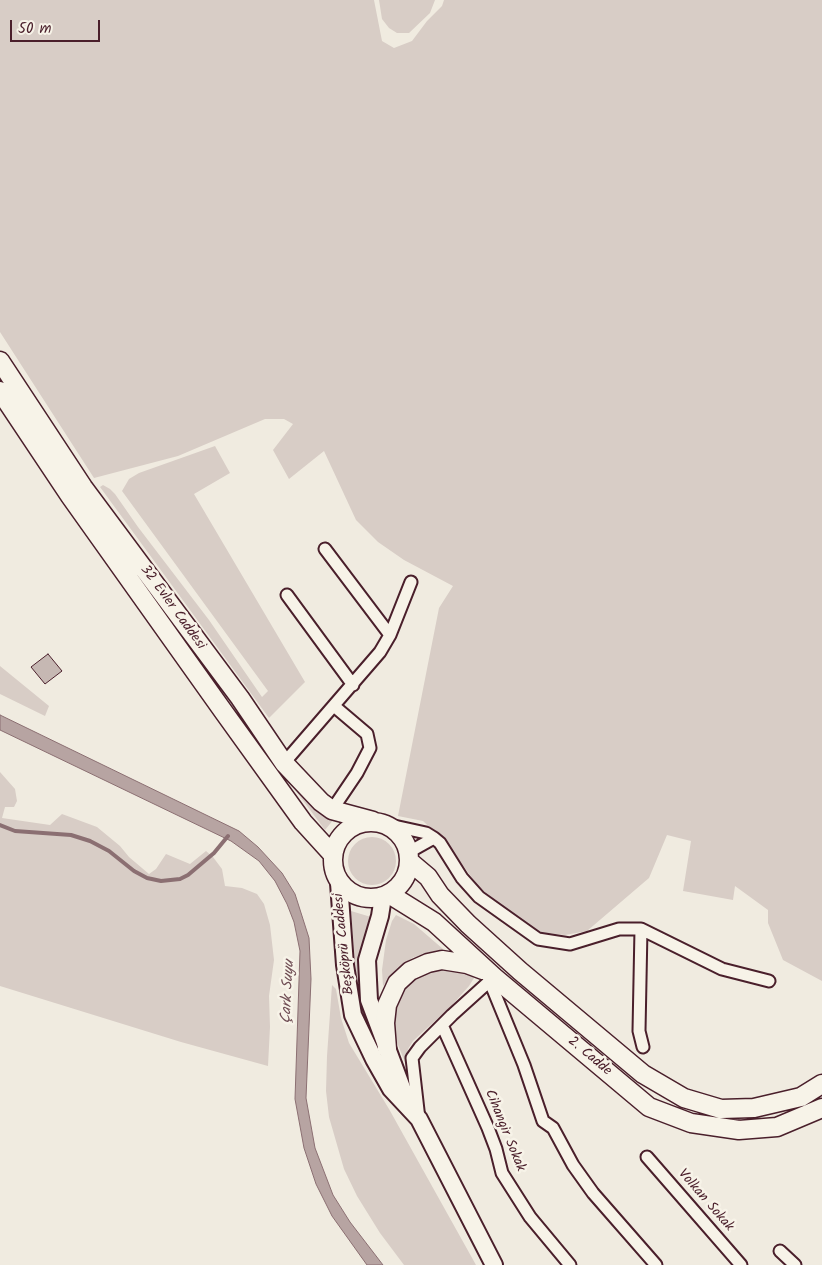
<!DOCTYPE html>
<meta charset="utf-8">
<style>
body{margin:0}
#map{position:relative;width:822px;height:1265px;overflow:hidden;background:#f0ebe0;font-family:Kalam,sans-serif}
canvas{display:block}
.scale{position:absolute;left:10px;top:20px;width:90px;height:22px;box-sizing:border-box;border:2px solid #4a1f2b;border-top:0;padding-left:6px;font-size:15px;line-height:18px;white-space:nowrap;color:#4a1f2b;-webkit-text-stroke:4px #f7f3e8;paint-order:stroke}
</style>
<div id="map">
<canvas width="822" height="1265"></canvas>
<div class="scale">50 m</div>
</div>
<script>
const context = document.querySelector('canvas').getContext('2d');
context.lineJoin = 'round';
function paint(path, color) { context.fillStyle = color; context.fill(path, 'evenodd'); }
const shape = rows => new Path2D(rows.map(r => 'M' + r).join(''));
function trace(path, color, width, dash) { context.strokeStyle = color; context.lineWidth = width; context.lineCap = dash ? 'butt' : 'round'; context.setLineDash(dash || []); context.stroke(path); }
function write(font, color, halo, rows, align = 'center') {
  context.font = font + ' Kalam,sans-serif'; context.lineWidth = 5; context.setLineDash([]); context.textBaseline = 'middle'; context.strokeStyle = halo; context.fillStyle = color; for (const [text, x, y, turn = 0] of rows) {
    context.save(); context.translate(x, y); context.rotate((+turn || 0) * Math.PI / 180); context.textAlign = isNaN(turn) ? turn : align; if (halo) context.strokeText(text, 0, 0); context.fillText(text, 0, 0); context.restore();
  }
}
const green = shape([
 [0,0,374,0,382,41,394,48,412,41,427,21,442,6,444,0,822,0,822,981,783,960,768,923,768,910,735,886,733,900,683,891,691,841,667,835,649,878,587,931,565,935,546,933,526,928,477,885,447,843,423,821,398,816,439,608,453,586,404,560,378,542,356,520,324,451,289,479,273,450,293,424,284,419,265,419,178,456,94,478,0,332],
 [379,0,435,0,430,13,409,33,397,33,389,28,382,19],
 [215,446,230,473,194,494,305,682,269,718,100,487,103,485,110,489,115,494,138,527,209,620,262,697,268,691,122,491,129,479,139,473],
 [0,666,49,706,45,716,0,694],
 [214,676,334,819,325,830,211,677],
 [0,772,15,789,17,801,14,807,5,807,2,818,50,825,62,814,97,827,120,846,129,857,149,874,156,869,166,854,190,864,206,851,213,857,222,869,225,886,242,888,257,894,264,904,270,925,274,960,269,996,270,1027,268,1066,181,1042,0,986],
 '348 861a24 24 0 1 1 48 0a24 24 0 1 1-48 0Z',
 [351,911,371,917,364,944,389,1073,365,1022,358,999],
 [396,915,414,924,443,949,426,953,412,958,396,970,383,986,382,970,386,940,392,921],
 [437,966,467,971,474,978,469,986,452,1005,413,1041,408,1049,406,1065,392,1030,391,1018,406,983],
 [332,985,336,989,341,1018,349,1043,389,1109,476,1265,404,1265,380,1233,357,1196,344,1169,329,1117,326,1091,327,1056]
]);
const water = shape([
 [0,715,239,831,258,847,282,873,295,894,309,938,311,979,306,1098,315,1148,333,1195,350,1222,383,1265,367,1265,332,1216,316,1184,304,1148,295,1099,300,951,294,922,287,904,275,881,259,861,231,841,0,730,0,715]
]);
const stream = shape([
 [0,825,15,831,71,835,90,841,109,851,134,871,147,878,161,881,180,879,188,875,214,853,228,836]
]);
const building = shape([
 [48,654,62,671,45,684,31,667,48,654]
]);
const street = shape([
 [325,549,390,635],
 [287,595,353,685],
 [284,763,380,652,390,635,411,582],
 [332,810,357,773,370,748,367,734,334,706],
 [385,824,426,833,434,838],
 [409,852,434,838,440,843,462,878,479,897,538,939,570,944,619,929,641,929,722,969,769,981],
 [641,929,639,1031,643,1047],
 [490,982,524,1065,543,1121,553,1128,573,1165,593,1193,656,1265],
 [442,1025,488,1128,496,1149,502,1173,530,1217,570,1265],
 [419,1119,412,1058,420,1047,452,1015,493,978],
 [647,1157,741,1265],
 [780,1251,795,1265]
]);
const secondary = shape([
 [339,883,345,965,353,1015,374,1059,391,1089,419,1119,494,1265],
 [383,897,380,916,367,960,369,1000,407,1101]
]);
const primary = shape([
 [0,361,83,487,240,698,284,763,321,802,332,810,373,821],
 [0,391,70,496,223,711,303,822,333,855],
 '333 860a38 38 0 1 1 76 0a38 38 0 1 1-76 0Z',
 [409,861,428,877,440,895,468,924,520,971,643,1074,684,1098,721,1109,754,1108,801,1097,822,1084],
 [389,894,434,922,494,977,649,1107,691,1123,739,1130,777,1127,822,1108],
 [387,1049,385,1023,387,1005,397,983,410,971,428,963,442,960,467,964,483,970]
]);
const streetNames = [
 ["32 Evler Caddesi",172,608,54],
 ["Beşköprü Caddesi",345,944,-96],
 ["2. Cadde",589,1057,40],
 ["Cihangir Sokak",504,1131,68],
 ["Volkan Sokak",705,1201,49]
];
const waterNames = [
 ["Çark Suyu",289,992,-87]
];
paint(green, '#d8cdc6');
paint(water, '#b7a4a2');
trace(water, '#8b6f72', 1);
trace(stream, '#8b6f72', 4);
paint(building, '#c6b8b3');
trace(building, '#4a1f2b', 1);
trace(street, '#4a1f2b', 15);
trace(secondary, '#4a1f2b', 20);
trace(primary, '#4a1f2b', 21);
trace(street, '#f7f3e8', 11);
trace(secondary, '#f7f3e8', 16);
trace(primary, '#f7f3e8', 18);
write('14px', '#4a1f2b', '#f7f3e8', streetNames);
write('italic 15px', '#704e55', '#f7f3e8', waterNames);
</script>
